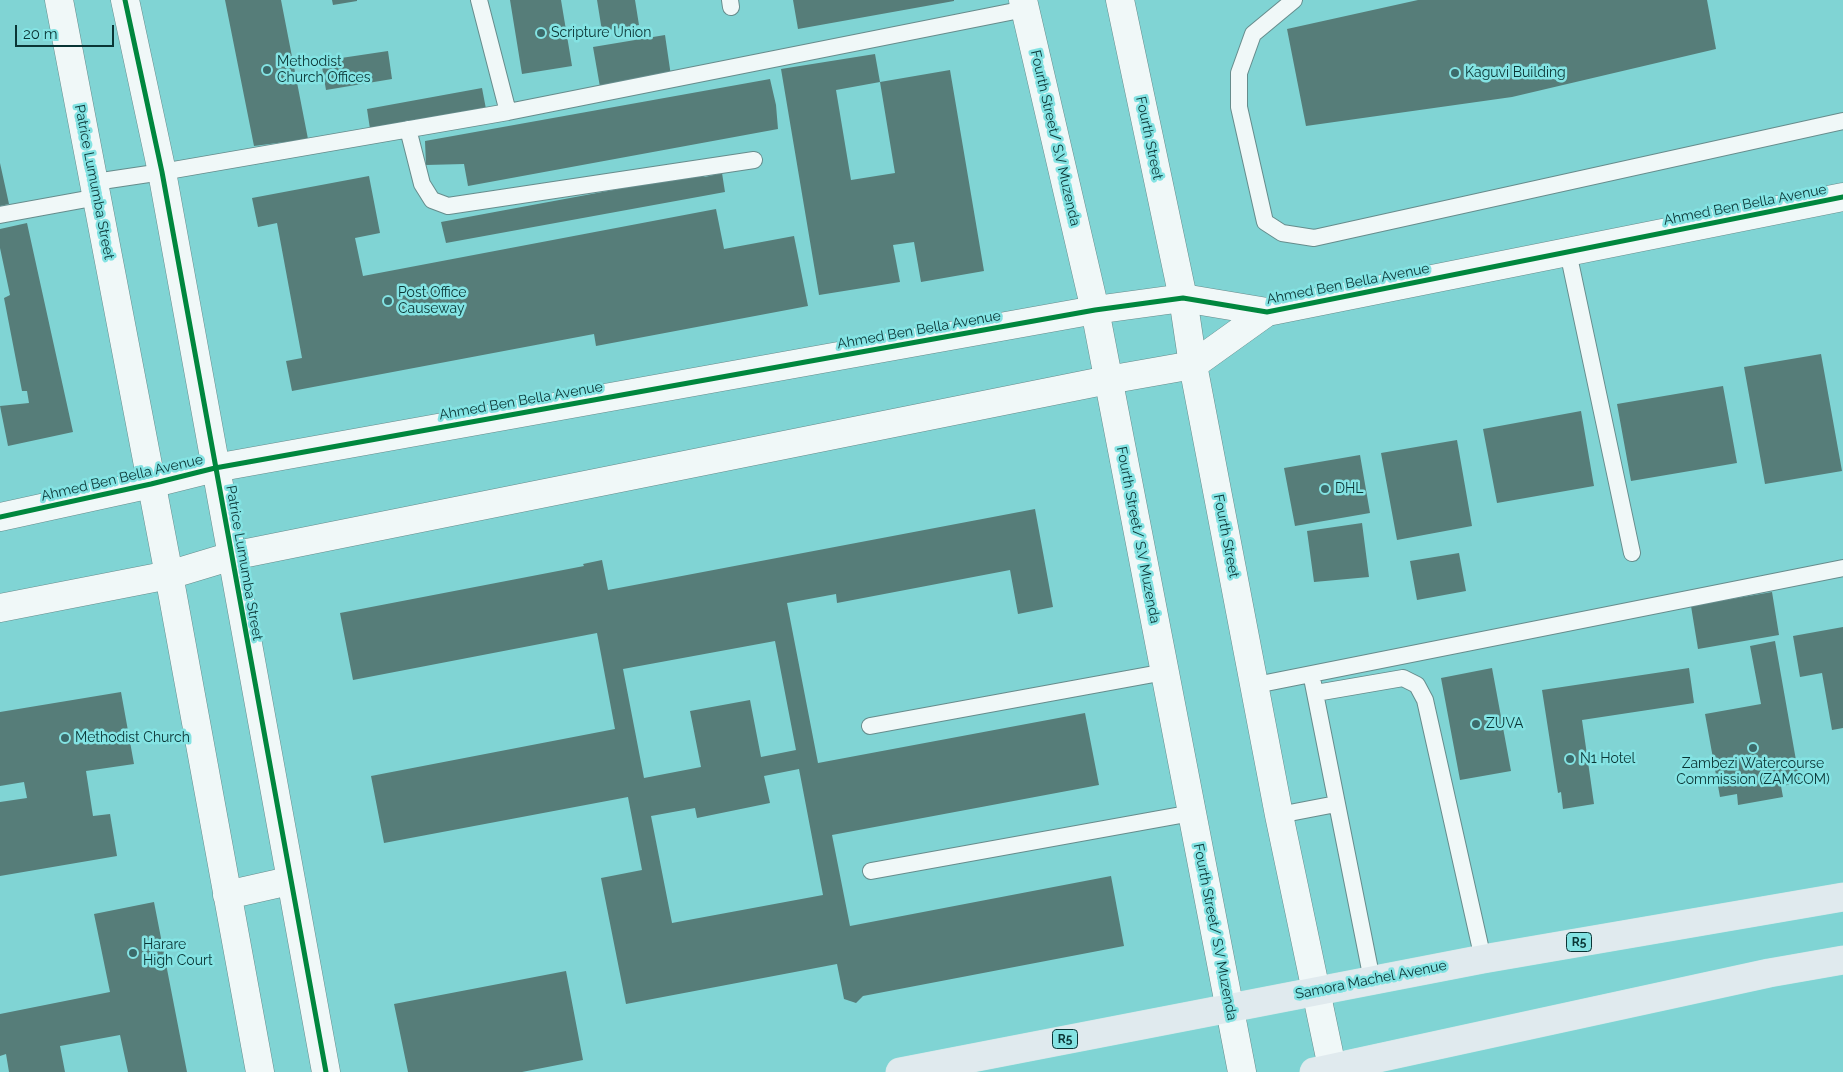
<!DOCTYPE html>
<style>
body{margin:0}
#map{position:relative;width:1843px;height:1072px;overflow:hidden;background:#9acdcd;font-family:Raleway,sans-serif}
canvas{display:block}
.scale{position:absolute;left:15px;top:25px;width:99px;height:22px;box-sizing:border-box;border:2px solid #0a3535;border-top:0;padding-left:6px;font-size:15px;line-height:18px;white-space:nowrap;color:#0a3535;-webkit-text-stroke:4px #84e3e3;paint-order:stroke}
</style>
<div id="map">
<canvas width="1843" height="1072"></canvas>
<div class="scale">20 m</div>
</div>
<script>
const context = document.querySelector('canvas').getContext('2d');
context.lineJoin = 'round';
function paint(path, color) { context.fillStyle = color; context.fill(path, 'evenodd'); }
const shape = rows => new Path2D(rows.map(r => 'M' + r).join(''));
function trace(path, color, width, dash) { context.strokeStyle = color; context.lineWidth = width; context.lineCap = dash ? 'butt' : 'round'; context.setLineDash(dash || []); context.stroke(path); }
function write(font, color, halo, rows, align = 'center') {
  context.font = font + ' Raleway,sans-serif'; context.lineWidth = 5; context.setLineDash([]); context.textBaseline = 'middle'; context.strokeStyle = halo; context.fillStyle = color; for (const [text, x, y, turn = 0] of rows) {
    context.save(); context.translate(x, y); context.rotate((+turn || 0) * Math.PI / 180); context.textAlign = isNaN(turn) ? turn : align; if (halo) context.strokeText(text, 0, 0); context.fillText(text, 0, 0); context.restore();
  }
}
const built = shape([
 [0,0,1843,0,1843,1072,0,1072]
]);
const building = shape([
 [225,0,281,0,308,139,254,146],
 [332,0,357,0,357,1,333,5],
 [510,0,561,0,572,66,522,74],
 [597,0,635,0,639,25,602,31],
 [793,0,954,0,954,1,798,29],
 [1418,0,1707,0,1716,49,1512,97,1306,126,1287,29],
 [665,35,671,76,600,87,593,47],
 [388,51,392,79,326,90,321,61],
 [875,54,880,82,836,90,851,180,895,173,880,82,950,70,984,271,921,282,914,242,893,245,900,282,819,295,781,69],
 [770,79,776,105,778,129,468,186,464,164,426,165,425,141],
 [482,88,486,109,370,129,367,109],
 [0,163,9,204,0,206],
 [722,173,725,192,446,243,441,222,699,174,705,177],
 [369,176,380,233,355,238,363,276,716,209,724,249,794,236,808,306,596,346,594,334,292,391,286,361,302,358,277,223,258,227,252,198],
 [27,223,73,432,8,446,0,406,29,403,27,391,22,391,4,298,10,295,0,248,0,229],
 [1821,354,1842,471,1765,484,1744,367],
 [1723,386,1737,463,1631,481,1617,404],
 [1581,411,1594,486,1497,503,1483,429],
 [1457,440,1472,526,1397,540,1381,453],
 [1360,455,1370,513,1295,526,1284,468],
 [1035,509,1053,607,1018,614,1010,570,837,603,836,594,787,603,818,763,1085,713,1099,785,832,835,850,926,1111,876,1124,946,863,996,856,1003,844,999,837,964,626,1004,601,878,642,870,628,797,384,843,371,776,615,729,597,633,353,680,340,613,584,566,583,564,602,560,608,590],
 [775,641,796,750,761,757,750,700,690,711,701,767,644,778,623,669],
 [799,769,823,895,672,923,651,816,695,808,697,818,770,803,764,776],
 [1362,523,1369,577,1314,582,1307,531],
 [1459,553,1466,591,1417,600,1410,561],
 [1772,592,1779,635,1698,649,1691,606],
 [1843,627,1843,728,1832,730,1822,673,1800,677,1793,636],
 [1775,641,1800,783,1781,786,1783,797,1738,805,1737,794,1720,797,1705,714,1761,704,1750,646],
 [1492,668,1511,771,1460,780,1441,678],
 [1689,668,1694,703,1582,720,1594,804,1563,809,1561,792,1558,793,1542,690],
 [121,692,134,764,86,771,93,816,110,814,117,856,0,876,0,802,27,798,24,782,0,786,0,712],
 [154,902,187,1072,128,1072,120,1035,60,1046,65,1072,9,1072,6,1054,0,1056,0,1014,110,992,94,914],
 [566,971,583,1060,522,1072,408,1072,394,1004]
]);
const service = shape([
 [479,0,508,112],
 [730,0,731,7],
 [1294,0,1253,34,1239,73,1239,107,1265,222,1282,233,1314,238,1843,121],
 [408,129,422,184,432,200,448,206,754,160],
 [95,182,162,172,508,112,1025,9],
 [0,215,98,197],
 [1568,252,1632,553],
 [1313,683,1372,980],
 [1256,685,1843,568],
 [1316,693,1403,678,1417,685,1425,700,1483,959],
 [870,726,1165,672],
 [1279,815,1336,804],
 [871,871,1192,813]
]);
const minor = shape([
 [59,0,169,575,260,1072],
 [125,0,162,172,326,1072],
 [1183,298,1267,312,1843,197],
 [1193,365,1267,312],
 [227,895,289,881]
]);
const tertiary = shape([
 [0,517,151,484,215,468,1095,310,1183,298],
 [0,608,169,575,232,556,1108,380,1193,365]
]);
const secondary = shape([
 [1023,0,1095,310,1242,1072],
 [1120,0,1183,298,1193,365,1279,815,1333,1072]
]);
const trunk = shape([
 [900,1072,1483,959,1843,897],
 [1314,1072,1769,973,1843,960]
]);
const cycleway = shape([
 [125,0,162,172,326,1072],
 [0,517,151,484,215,468,1095,310,1183,298,1267,312,1843,197]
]);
const markers = [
 [541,33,5,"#3c6a6a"],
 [267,70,5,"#3c6a6a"],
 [1455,73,5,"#3c6a6a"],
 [388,301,5,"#3c6a6a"],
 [1325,489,5,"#3c6a6a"],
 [1476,724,5,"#3c6a6a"],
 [65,738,5,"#3c6a6a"],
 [1753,748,5,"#3c6a6a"],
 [1570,759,5,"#3c6a6a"],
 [133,953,5,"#3c6a6a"]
];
const shields = [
 [1579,942,25],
 [1065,1039,25]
];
const shieldNames = [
 ["R5",1579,942],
 ["R5",1065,1039]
];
const poiNames = [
 ["Scripture Union",551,33],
 ["Methodist",277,62],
 ["Church Offices",277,78],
 ["Kaguvi Building",1465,73],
 ["Post Office",398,293],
 ["Causeway",398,309],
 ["DHL",1335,489],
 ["ZUVA",1486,724],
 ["Methodist Church",75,738],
 ["N1 Hotel",1580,759],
 ["Zambezi Watercourse",1753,764,"center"],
 ["Commission (ZAMCOM)",1753,780,"center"],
 ["Harare",143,945],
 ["High Court",143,961]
];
const streetNames = [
 ["Fourth Street/ S.V Muzenda",1055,138,77],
 ["Fourth Street",1149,138,78],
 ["Patrice Lumumba Street",94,182,79],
 ["Ahmed Ben Bella Avenue",1745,205,-11],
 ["Ahmed Ben Bella Avenue",1348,284,-11],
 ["Ahmed Ben Bella Avenue",919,330,-10],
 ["Ahmed Ben Bella Avenue",521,401,-10],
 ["Ahmed Ben Bella Avenue",122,478,-13],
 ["Fourth Street/ S.V Muzenda",1138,535,79],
 ["Fourth Street",1226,536,79],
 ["Patrice Lumumba Street",244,563,80],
 ["Fourth Street/ S.V Muzenda",1215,932,79],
 ["Samora Machel Avenue",1371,980,-11]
];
paint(built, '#80d4d4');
paint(building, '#567d79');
trace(service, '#668c8c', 18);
trace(minor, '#668c8c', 29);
trace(tertiary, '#668c8c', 29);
trace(secondary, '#668c8c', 29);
trace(trunk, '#d2e8e8', 29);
trace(service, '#f0f8f8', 16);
trace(minor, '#f0f8f8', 28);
trace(tertiary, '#f0f8f8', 28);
trace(secondary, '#f0f8f8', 28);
trace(trunk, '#e0eaee', 28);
trace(cycleway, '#00873e', 5);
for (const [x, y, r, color] of markers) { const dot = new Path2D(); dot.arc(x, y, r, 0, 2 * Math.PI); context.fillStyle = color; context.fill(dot); trace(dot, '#84e3e3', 2); }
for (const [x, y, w] of shields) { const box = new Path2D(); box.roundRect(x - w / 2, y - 9.5, w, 19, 4); context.fillStyle = '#84e3e3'; context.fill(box); trace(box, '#0a3535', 1); }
write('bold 12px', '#0a3535', null, shieldNames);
write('14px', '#0a3535', '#84e3e3', poiNames, 'left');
write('14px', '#0a3535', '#84e3e3', streetNames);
</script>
